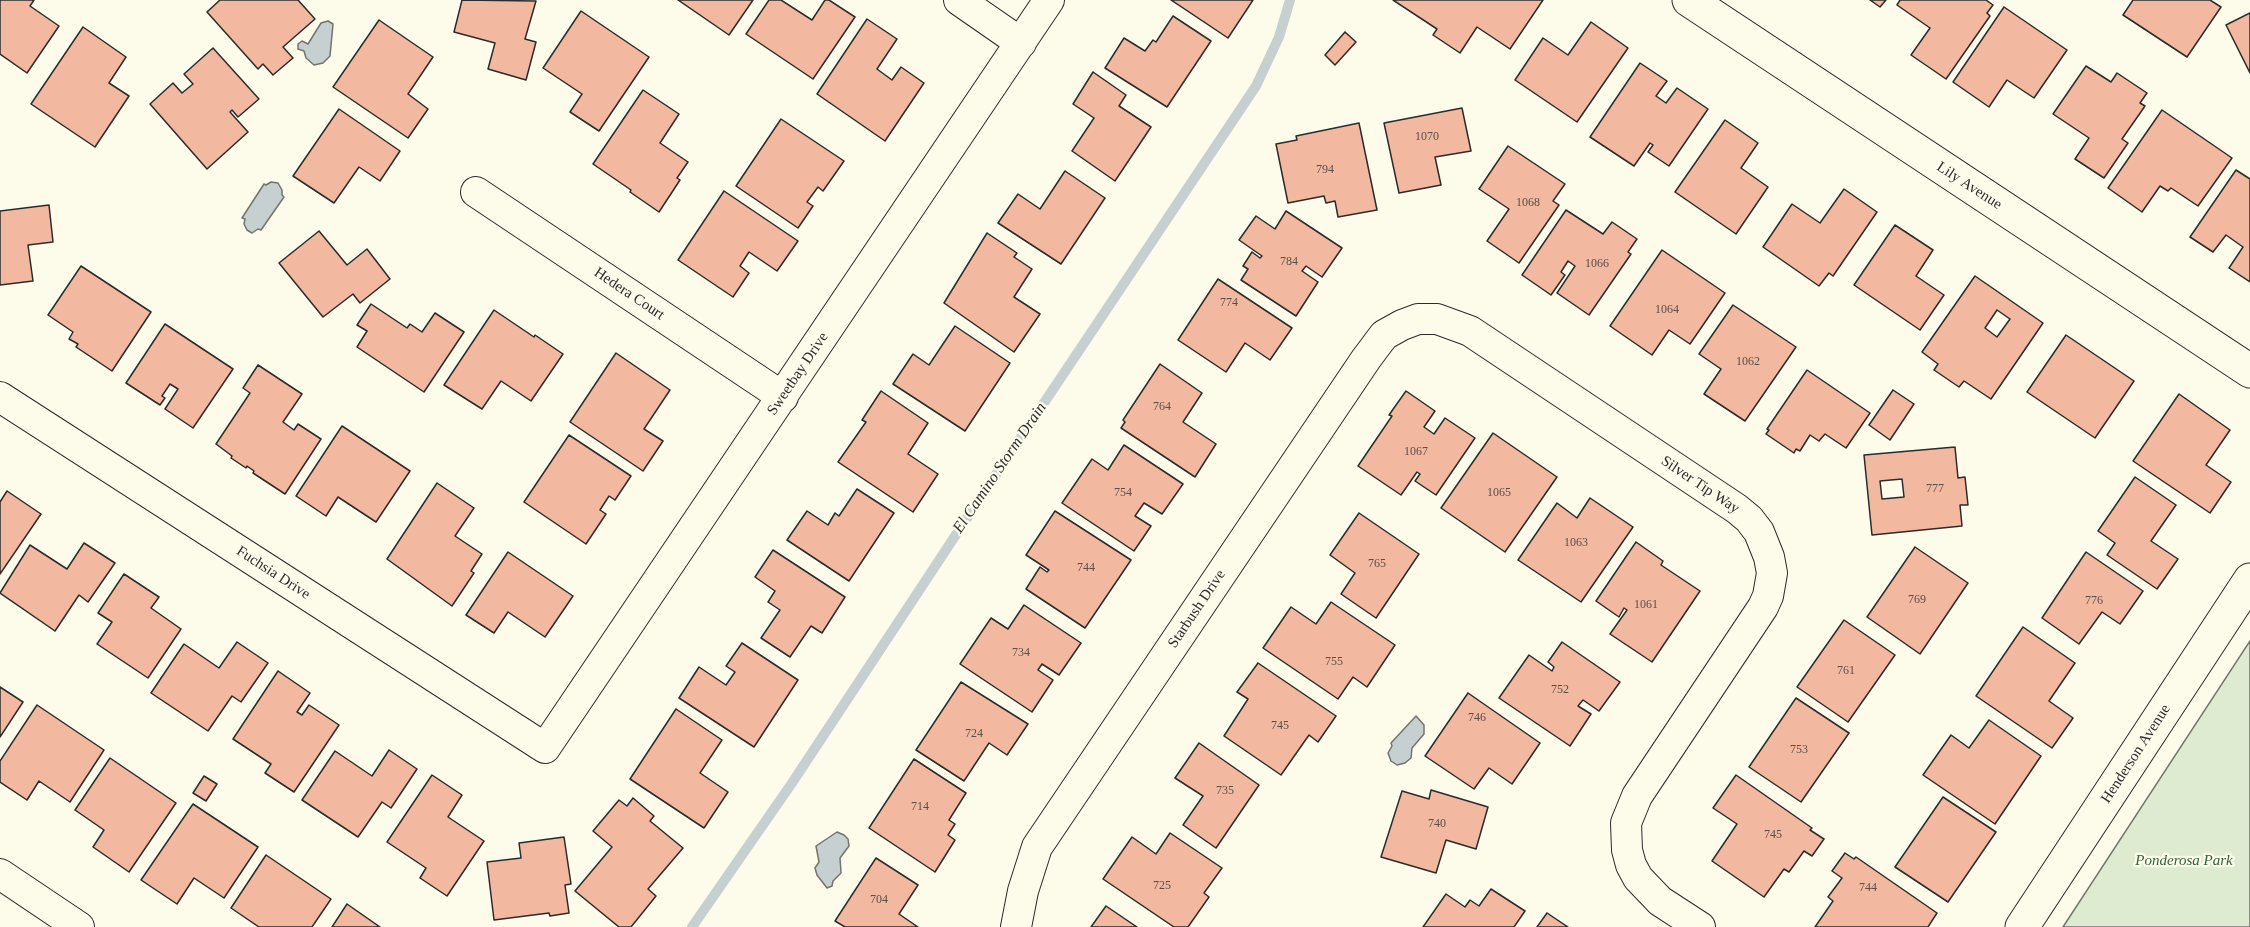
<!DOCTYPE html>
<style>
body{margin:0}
canvas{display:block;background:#fdfbea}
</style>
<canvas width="2250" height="927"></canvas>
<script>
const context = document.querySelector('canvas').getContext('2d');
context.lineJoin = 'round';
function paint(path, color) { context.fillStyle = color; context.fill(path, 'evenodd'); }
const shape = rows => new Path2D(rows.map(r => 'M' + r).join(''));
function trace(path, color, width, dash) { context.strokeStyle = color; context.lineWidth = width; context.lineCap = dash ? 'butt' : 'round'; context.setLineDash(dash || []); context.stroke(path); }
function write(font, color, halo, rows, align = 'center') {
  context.font = font + ' Georgia,serif'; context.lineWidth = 4.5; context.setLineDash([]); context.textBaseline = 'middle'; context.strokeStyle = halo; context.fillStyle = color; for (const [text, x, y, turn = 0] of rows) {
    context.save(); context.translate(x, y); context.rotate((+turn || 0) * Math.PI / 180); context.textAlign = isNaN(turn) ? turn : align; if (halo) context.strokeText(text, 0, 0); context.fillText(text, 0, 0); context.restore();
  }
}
const green = shape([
 [2250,641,2250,927,2063,927,2250,641]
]);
const water = shape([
 [328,21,333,24,330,56,323,63,314,65,306,58,304,51,298,49,298,44,302,41,308,44,321,23,328,21],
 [271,182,278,183,282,190,282,195,284,197,261,230,258,229,252,233,247,230,244,224,245,219,242,218,264,184,266,185,271,182],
 [1416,716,1424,725,1424,734,1412,748,1411,758,1405,763,1397,765,1391,761,1388,753,1392,746,1391,743,1416,716],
 [837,832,844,835,848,839,849,846,840,858,841,873,833,881,832,886,827,888,817,875,815,868,819,862,816,846,837,832]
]);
const stream = shape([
 [692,927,792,783,965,521,1256,86,1279,37,1290,0]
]);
const building = shape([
 [0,0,34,0,30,6,59,26,27,73,0,54,0,0],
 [220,0,298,0,315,19,283,47,293,58,273,75,263,64,258,69,207,12,220,0],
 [462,0,536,1,525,39,536,42,526,80,488,69,495,43,454,32,462,0],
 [678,0,753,0,729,35,678,0],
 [769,0,781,0,812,20,825,0,829,0,855,17,813,79,746,34,769,0],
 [1171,0,1253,0,1228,38,1171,0],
 [1393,0,1543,0,1510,49,1477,27,1460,53,1433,35,1437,29,1393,0],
 [1870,0,1886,0,1880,7,1870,0],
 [1900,0,1986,0,1993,5,1987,13,1990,16,1946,79,1911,55,1930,28,1897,5,1900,0],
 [2133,0,2210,0,2221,7,2187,57,2123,15,2133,0],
 [2004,7,2067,50,2034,98,2007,80,1989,107,1953,82,2004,7],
 [581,11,649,57,599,131,570,112,582,94,543,68,581,11],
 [2250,13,2250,73,2226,25,2250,13],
 [1173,16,1211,41,1167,107,1105,68,1124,38,1145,51,1153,40,1156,42,1173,16],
 [867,19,897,39,877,69,892,80,901,67,924,83,885,141,817,94,867,19],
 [379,20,433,57,408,94,428,109,408,138,333,87,379,20],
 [1591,22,1628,48,1577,122,1515,80,1543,38,1568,55,1591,22],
 [83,27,126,57,109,83,129,96,95,147,31,104,83,27],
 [1345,32,1356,42,1335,65,1325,55,1345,32],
 [213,48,259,99,238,117,232,110,230,112,248,132,207,169,150,104,173,83,182,93,193,84,184,74,213,48],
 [1640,63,1667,81,1656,96,1666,103,1677,88,1708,109,1669,166,1648,152,1653,145,1650,143,1634,166,1590,137,1640,63],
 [2086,66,2111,82,2117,73,2147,93,2140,103,2145,106,2122,139,2128,143,2104,178,2075,159,2089,138,2053,114,2086,66],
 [1093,72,1126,95,1119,106,1151,127,1115,181,1072,151,1094,118,1073,104,1093,72],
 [643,90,679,114,660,143,688,162,677,178,680,180,659,212,630,192,631,190,593,164,643,90],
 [1462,108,1471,151,1435,157,1441,185,1399,193,1384,123,1462,108],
 [339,109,400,151,380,181,359,167,334,203,293,176,339,109],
 [2162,110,2232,158,2198,206,2171,188,2168,191,2160,186,2142,212,2108,188,2162,110],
 [781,119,844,161,823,191,818,187,807,202,813,206,798,228,736,186,781,119],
 [1725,120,1758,143,1741,168,1768,187,1736,234,1675,192,1725,120],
 [1359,123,1377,210,1338,217,1335,201,1326,203,1324,196,1288,203,1276,144,1297,140,1296,136,1359,123],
 [1508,146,1565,184,1553,201,1559,205,1519,263,1487,241,1509,209,1479,189,1508,146],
 [2236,170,2250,179,2250,282,2229,268,2243,247,2226,235,2213,252,2190,237,2236,170],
 [1065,171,1105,198,1061,264,998,223,1018,194,1040,209,1065,171],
 [1844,189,1877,212,1833,276,1829,273,1819,286,1763,247,1792,204,1820,223,1844,189],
 [724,191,798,241,777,271,749,252,740,266,749,273,733,297,678,260,724,191],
 [49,205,53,242,28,245,33,281,0,285,0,211,49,205],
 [1566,210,1603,234,1612,222,1637,239,1628,252,1631,254,1589,315,1557,293,1575,266,1568,261,1561,272,1565,275,1551,295,1522,275,1566,210],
 [1286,211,1342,248,1322,277,1306,266,1302,271,1318,282,1296,316,1241,280,1248,269,1243,266,1252,252,1260,258,1262,256,1239,240,1256,216,1275,229,1286,211],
 [1895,225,1933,250,1916,276,1944,295,1920,330,1854,285,1895,225],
 [319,231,347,265,367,249,390,279,360,303,353,294,323,317,279,263,319,231],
 [987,233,1017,253,1014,257,1032,269,1014,297,1040,314,1014,352,944,303,987,233],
 [1662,250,1725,293,1690,344,1669,330,1652,355,1610,326,1662,250],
 [81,266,151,312,112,371,76,347,78,344,69,339,73,332,48,315,81,266],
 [1975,276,2043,323,1991,399,1964,381,1959,387,1934,370,1938,364,1922,352,1975,276],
 [1997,310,2010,319,1997,337,1985,328,1997,310],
 [1218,279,1292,328,1270,360,1245,343,1226,372,1178,340,1218,279],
 [371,304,407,328,410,324,422,332,435,313,464,332,424,392,357,347,367,331,357,325,371,304],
 [1733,305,1796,347,1745,421,1704,394,1721,369,1699,354,1733,305],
 [494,310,534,337,535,335,563,354,531,401,501,381,482,409,444,385,494,310],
 [165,324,233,369,193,428,165,409,178,389,170,384,162,396,165,398,160,405,126,383,165,324],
 [955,326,1010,363,965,431,893,384,913,354,929,365,955,326],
 [2066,335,2134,381,2095,438,2027,392,2066,335],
 [616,353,670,390,644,429,663,441,643,471,570,422,616,353],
 [1160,364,1202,393,1183,422,1216,444,1195,477,1121,428,1125,422,1123,420,1160,364],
 [258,365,302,394,283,422,294,430,298,424,321,439,285,494,253,473,254,471,247,466,246,468,231,458,232,456,216,444,250,393,243,388,258,365],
 [1807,370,1870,413,1846,448,1825,434,1819,441,1810,435,1800,451,1796,449,1794,453,1766,434,1769,430,1767,429,1807,370],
 [1893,390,1914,404,1890,440,1869,425,1893,390],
 [881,391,928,423,908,454,938,474,913,512,838,462,866,422,862,420,881,391],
 [1406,391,1435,411,1424,427,1434,434,1445,418,1475,438,1436,495,1415,481,1420,474,1417,472,1401,495,1358,466,1392,416,1389,415,1406,391],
 [2179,394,2230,430,2206,465,2231,482,2210,513,2133,461,2179,394],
 [342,426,410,471,376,522,338,497,326,516,296,496,342,426],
 [1493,433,1557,477,1505,552,1441,508,1493,433],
 [569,435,631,476,615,500,609,496,600,510,606,514,586,544,524,502,569,435],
 [1124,445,1183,484,1162,514,1144,503,1135,516,1151,526,1134,551,1062,503,1092,459,1108,470,1124,445],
 [1955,447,1958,478,1965,477,1968,505,1960,505,1962,526,1872,535,1864,455,1955,447],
 [1902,479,1904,497,1882,499,1880,481,1902,479],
 [2135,477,2176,505,2151,541,2178,559,2157,589,2107,555,2115,543,2098,531,2135,477],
 [437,483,474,508,455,536,482,554,471,571,474,573,452,606,387,559,437,483],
 [857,489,894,513,849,581,787,540,807,511,828,525,835,513,839,516,857,489],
 [7,491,41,514,0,574,0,502,7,491],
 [1590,498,1633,527,1581,602,1518,560,1557,503,1577,518,1590,498],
 [1055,511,1131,560,1085,628,1026,589,1040,567,1047,572,1049,570,1026,555,1055,511],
 [1359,513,1419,554,1376,618,1341,594,1355,573,1330,555,1359,513],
 [1636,542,1663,561,1661,565,1700,591,1652,662,1610,634,1627,610,1624,608,1619,617,1596,601,1636,542],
 [84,543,115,563,88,602,79,595,55,631,0,593,30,545,67,569,84,543],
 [1915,547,1968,583,1920,654,1867,617,1915,547],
 [773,550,845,597,822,633,811,626,790,657,761,638,780,610,768,602,775,591,755,577,773,550],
 [508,552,573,596,545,637,508,612,494,633,466,615,508,552],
 [2086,552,2143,591,2120,624,2102,612,2079,644,2042,618,2086,552],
 [124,574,159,597,151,608,181,629,148,678,97,644,112,622,98,613,124,574],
 [1331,602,1395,645,1367,687,1353,677,1338,699,1263,648,1291,607,1316,624,1331,602],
 [1024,605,1081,643,1059,675,1042,664,1038,670,1053,680,1032,712,960,664,991,618,1008,629,1024,605],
 [1844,620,1895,655,1848,722,1797,687,1844,620],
 [2023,627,2075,663,2049,701,2073,718,2052,748,1976,696,2023,627],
 [237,642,268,663,241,702,232,696,208,731,151,693,184,644,219,668,237,642],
 [1562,642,1620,682,1599,711,1583,700,1578,706,1591,714,1570,746,1499,698,1529,655,1552,671,1554,667,1548,662,1562,642],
 [742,643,798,680,754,747,679,698,699,667,726,685,735,672,726,666,742,643],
 [1258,663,1336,716,1318,742,1309,735,1281,775,1224,736,1248,699,1237,692,1258,663],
 [278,671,310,693,297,712,302,715,309,705,339,725,294,792,265,773,271,764,233,739,278,671],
 [961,682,1028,724,1007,755,989,743,964,781,916,750,961,682],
 [0,687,23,702,0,737,0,687],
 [1468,693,1540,743,1512,784,1489,768,1474,789,1425,756,1468,693],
 [1796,698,1849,733,1801,802,1749,767,1796,698],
 [37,705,104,750,70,802,39,781,27,800,0,782,0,761,37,705],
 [676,709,722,740,700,773,728,792,704,828,630,779,676,709],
 [1989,720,2041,756,1995,824,1923,775,1951,735,1969,748,1989,720],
 [1199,743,1259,785,1216,848,1183,825,1203,796,1175,778,1199,743],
 [389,750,417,769,391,808,382,802,358,837,302,800,335,751,372,776,389,750],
 [110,758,176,803,129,872,93,847,104,830,75,810,110,758],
 [914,759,966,793,949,820,955,824,948,835,955,840,935,872,869,828,914,759],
 [432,775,462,795,448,817,484,841,447,896,420,878,426,868,387,842,432,775],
 [1736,775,1812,828,1810,830,1824,839,1812,856,1804,851,1789,872,1784,869,1764,897,1712,861,1737,824,1713,808,1736,775],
 [204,776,217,784,206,801,193,793,204,776],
 [1431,790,1488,807,1476,849,1446,840,1436,873,1381,857,1402,791,1429,799,1431,790],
 [1943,797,1996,832,1948,902,1895,867,1943,797],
 [633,798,654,816,650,821,683,848,648,889,656,896,631,927,619,927,575,891,612,847,593,831,619,800,627,806,633,798],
 [193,804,258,847,224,898,194,878,177,904,141,880,193,804],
 [1170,833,1222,868,1204,893,1209,897,1188,927,1174,927,1103,879,1132,837,1156,854,1170,833],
 [564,837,571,884,565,885,569,913,550,916,549,913,494,920,487,862,521,858,519,843,564,837],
 [1845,853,1854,859,1856,857,1937,913,1928,927,1815,927,1833,901,1828,897,1842,878,1832,871,1845,853],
 [266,855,331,899,312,927,259,927,231,908,266,855],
 [876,858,918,885,899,914,918,927,845,927,835,921,876,858],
 [1491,889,1525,911,1514,927,1423,927,1446,894,1465,907,1470,900,1479,906,1491,889],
 [347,904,380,927,332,927,347,904],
 [1106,906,1137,927,1091,927,1106,906],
 [1547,913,1568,927,1537,927,1547,913]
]);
const street = shape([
 [959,0,1021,43],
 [476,192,783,397],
 [0,397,545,748,1049,0],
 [0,874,79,927],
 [1016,927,1023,891,1037,847,1366,359,1384,335,1402,325,1418,319,1437,319,1470,331,1737,509,1749,519,1759,532,1769,557,1772,573,1768,596,1763,607,1637,796,1626,823,1627,850,1631,865,1638,878,1660,901,1700,927]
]);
const secondary = shape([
 [1689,0,2250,371],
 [2022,927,2250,580]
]);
const numberNames = [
 ["1070",1427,137],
 ["794",1325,170],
 ["1068",1528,203],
 ["784",1289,262],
 ["1066",1597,264],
 ["774",1229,303],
 ["1064",1667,310],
 ["1062",1748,362],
 ["764",1162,407],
 ["1067",1416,452],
 ["777",1935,489],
 ["754",1123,493],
 ["1065",1499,493],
 ["1063",1576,543],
 ["765",1377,564],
 ["744",1086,568],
 ["769",1917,600],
 ["776",2094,601],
 ["1061",1646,605],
 ["734",1021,653],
 ["755",1334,662],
 ["761",1846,671],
 ["752",1560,690],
 ["746",1477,718],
 ["745",1280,726],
 ["724",974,734],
 ["753",1799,750],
 ["735",1225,791],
 ["714",920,807],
 ["740",1437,824],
 ["745",1773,835],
 ["725",1162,886],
 ["744",1868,888],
 ["704",879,900]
];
const streetNames = [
 ["Lily Avenue",1969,186,33],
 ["Hedera Court",629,294,34],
 ["Sweetbay Drive",798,374,-56],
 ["Silver Tip Way",1700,485,34],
 ["Fuchsia Drive",273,573,33],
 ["Starbush Drive",1197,609,-56],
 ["Henderson Avenue",2136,754,-57]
];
const parkNames = [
 ["Ponderosa Park",2184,861]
];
const waterNames = [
 ["El Camino Storm Drain",1000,468,-56]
];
paint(green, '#deebd1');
trace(green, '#74746e', 1.5);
paint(water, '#c7d0d0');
trace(water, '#74746e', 1.5);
trace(stream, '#c7d0d0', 10);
paint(building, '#f2b8a0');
trace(building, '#2b2b2b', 1.5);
trace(street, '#2b2b2b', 32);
trace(secondary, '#2b2b2b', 35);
trace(street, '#fdfbea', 30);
trace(secondary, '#fdfbea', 33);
write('12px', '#5d4e48', null, numberNames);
write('15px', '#2b2b2b', '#fdfbea', streetNames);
write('italic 15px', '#34623c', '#fdfbea', parkNames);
write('italic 16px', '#2b2b2b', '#fdfbea', waterNames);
</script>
